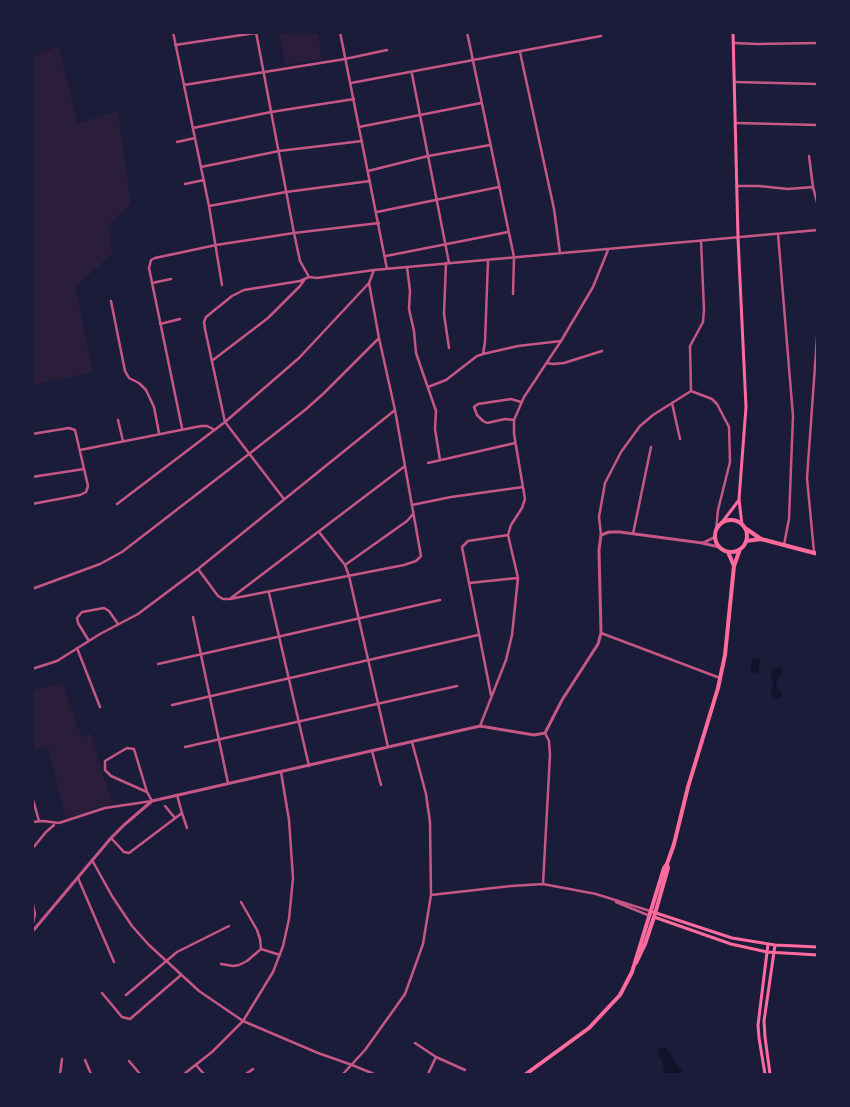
<!DOCTYPE html>
<style>
body{margin:0}
#map{position:relative;width:850px;height:1107px;overflow:hidden;background:#1b1b3a;font-family:Jost,sans-serif}
canvas{display:block}
.frame{position:absolute;inset:0;border:34px solid #1b1b3a;pointer-events:none}
</style>
<div id="map">
<canvas width="850" height="1107"></canvas>
<div class="frame"></div>
</div>
<script>
const context = document.querySelector('canvas').getContext('2d');
context.lineJoin = 'round';
function paint(path, color) { context.fillStyle = color; context.fill(path, 'evenodd'); }
const shape = rows => new Path2D(rows.map(r => 'M' + r).join(''));
function trace(path, color, width, dash) { context.strokeStyle = color; context.lineWidth = width; context.lineCap = dash ? 'butt' : 'round'; context.setLineDash(dash || []); context.stroke(path); }
const green = shape([
 [280,33,318,33,322,59,285,65],
 [58,46,78,123,118,111,131,204,108,226,113,253,75,287,93,372,33,385,33,57],
 [63,684,82,738,91,733,112,804,66,819,48,747,32,750,33,690]
]);
const water = shape([
 [753,658,760,659,758,673,750,672],
 [780,667,783,672,776,684,777,688,780,690,782,696,780,699,777,699,773,698,771,693,773,684,771,674,774,669],
 [662,1047,667,1049,684,1074,662,1074,664,1067,658,1052]
]);
const minor = shape([
 [173,32,209,206,222,285],
 [256,32,294,233,300,261,309,277],
 [340,32,387,269],
 [467,32,514,257,513,294],
 [734,43,757,44,818,43],
 [175,45,255,33],
 [520,52,554,209,560,253],
 [412,74,449,263],
 [734,82,818,84],
 [351,83,601,36],
 [184,85,345,59,387,50],
 [736,123,818,125],
 [359,127,481,103],
 [193,128,271,112,354,99],
 [177,142,195,138],
 [809,156,813,187,818,206],
 [201,167,279,151,362,141],
 [368,171,428,156,490,145],
 [185,184,204,180],
 [737,186,759,186,788,189,813,187],
 [209,206,286,192,370,181],
 [377,212,499,187],
 [778,234,793,416,789,519,784,545],
 [386,256,508,232],
 [446,263,444,314,449,348],
 [407,267,410,291,409,309,414,331,416,353,436,411,435,429,440,460],
 [152,283,171,279],
 [111,301,125,371,129,378,139,383,146,390,154,407,159,433],
 [160,324,180,319],
 [483,354,518,346,561,341],
 [213,360,268,318,300,286,305,279],
 [547,363,553,364,564,363,602,351],
 [428,387,446,380,477,356,483,354,485,342,488,260],
 [691,391,712,399,717,404,729,427,730,462,718,510,716,530],
 [691,391,690,346,703,322,704,310,701,241],
 [672,403,680,439],
 [118,420,123,441],
 [514,420,505,419,487,423,483,421,477,415,474,407,478,404,511,399,521,402],
 [182,428,149,268,151,260,155,258,216,245,294,233,379,223],
 [32,434,69,428,75,430,88,486,86,492,80,495,32,504],
 [80,450,201,426,207,426,215,430],
 [428,463,515,443],
 [32,477,84,469],
 [284,499,225,422,205,329,204,322,206,317,232,296,244,290,300,281,309,277,317,278,374,270,818,230],
 [117,504,225,422,299,358,369,283],
 [412,505,451,497,523,487],
 [319,532,345,565,349,576,388,747],
 [633,534,651,447],
 [601,535,599,517,605,483,621,452,640,426,653,415,691,391],
 [814,552,807,478,818,324],
 [345,565,407,521,413,514],
 [198,569,218,596,223,599,230,599,404,565,416,561,421,556,395,410,379,338,369,283,374,270],
 [469,583,517,578],
 [32,589,100,564,122,552,249,454,305,410,323,394,379,338],
 [269,593,309,766],
 [231,598,405,466],
 [193,617,228,783],
 [601,633,720,678],
 [89,641,78,623,77,618,82,612,104,608,109,611,118,624],
 [77,648,100,707],
 [158,664,440,600],
 [32,669,57,661,100,634,138,614,198,569,395,410],
 [491,695,462,547,468,541,508,535],
 [172,705,478,635],
 [480,726,506,660,512,635,518,578,508,535,511,525,522,508,525,499,514,434,514,420,524,397,561,341,593,287,608,250],
 [185,747,457,686],
 [372,751,381,785],
 [32,796,39,821],
 [165,806,175,818],
 [182,813,187,828],
 [32,822,43,821,59,823,105,808,152,801,147,792,111,776,105,770,105,761,127,748,134,749,147,792],
 [111,838,124,852,129,853,133,850,182,813,177,795],
 [32,849,46,832,54,825],
 [92,860,112,896,132,926,149,945,199,991,243,1021,318,1053,352,1065,374,1074],
 [78,878,114,962],
 [543,884,550,755,549,741,545,733],
 [431,895,511,886,543,884,596,894,650,911],
 [32,900,35,914,32,927],
 [616,902,650,916],
 [261,949,280,955],
 [221,964,233,966,239,965,247,961,261,949,260,939,257,930,241,902],
 [102,993,122,1017,130,1019,181,975],
 [126,995,177,952,229,926],
 [415,1043,436,1057,465,1070],
 [85,1060,91,1074],
 [129,1061,140,1074],
 [196,1065,204,1074],
 [60,1074,62,1059],
 [184,1074,212,1052,243,1021,273,972,283,946,289,919,293,878,289,820,281,772],
 [246,1074,253,1069],
 [343,1074,365,1050,405,994,423,944,431,895,430,822,426,794,412,742],
 [428,1074,436,1057]
]);
const tertiary = shape([
 [703,543,715,537],
 [32,932,111,838,124,825,152,801,480,726,534,735,545,733,562,700,598,644,601,633,599,550,601,535,609,532,620,532,702,543,719,547]
]);
const secondary = shape([
 [733,32,738,238,746,407,739,499,742,525],
 [720,525,739,500],
 [653,912,732,938,775,945,818,947],
 [654,917,731,944,767,952,818,955],
 [765,1074,759,1038,758,1025,768,944],
 [770,1074,765,1037,764,1021,775,945]
]);
const primary = shape([
 '715 536a16 16 0 1 1 32 0a16 16 0 1 1-32 0Z',
 [745,528,761,539,818,554],
 [746,541,761,539],
 [728,552,734,566],
 [636,963,645,944,654,917,668,868,667,864],
 [526,1074,589,1028,620,995,632,972,664,868,667,864,674,844,688,787,718,688,725,655,734,566,740,549]
]);
paint(green, '#2a1e3b');
paint(water, '#12122b');
trace(minor, '#c65784', 2.5);
trace(tertiary, '#c65784', 3);
trace(secondary, '#ff6b9d', 3);
trace(primary, '#ff6b9d', 4);
</script>
